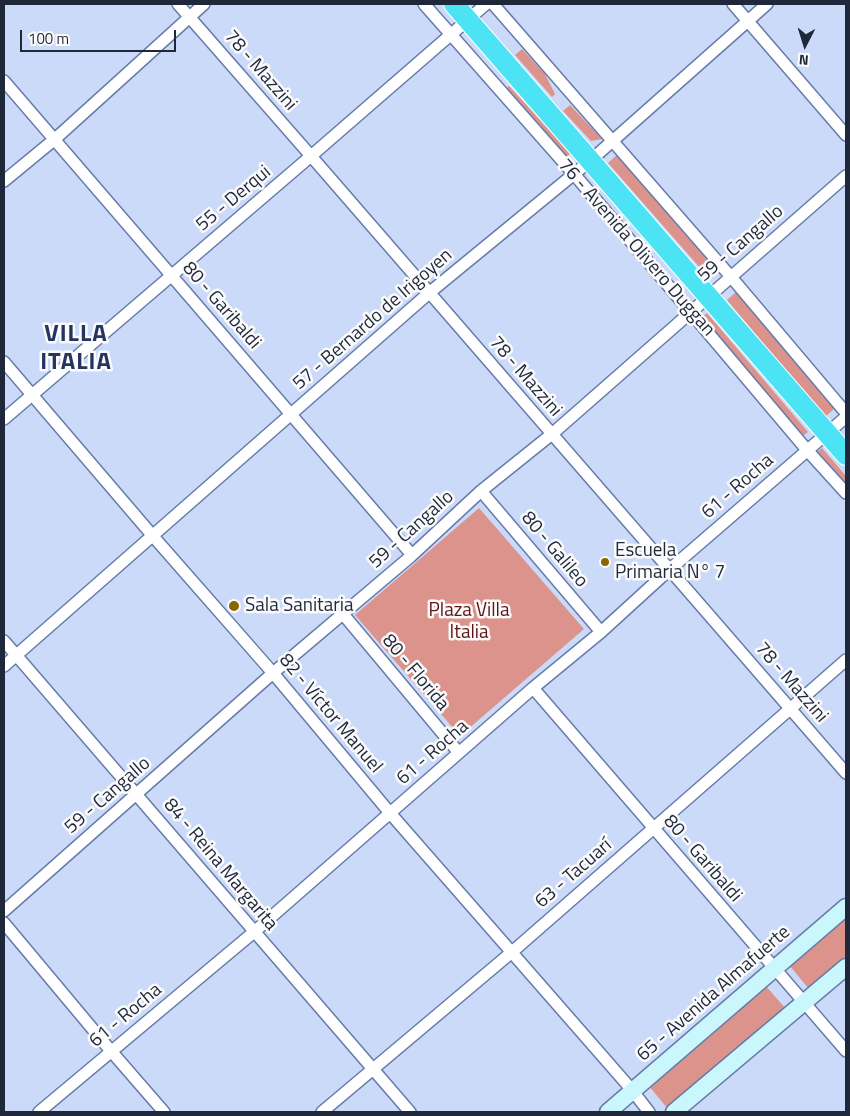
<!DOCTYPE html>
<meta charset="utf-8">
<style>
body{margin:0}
#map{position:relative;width:850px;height:1116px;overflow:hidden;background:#ccdaf9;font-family:"Titillium Web",sans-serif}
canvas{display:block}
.frame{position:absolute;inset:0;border:5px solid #1f283b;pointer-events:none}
.north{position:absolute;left:780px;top:20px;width:50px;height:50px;-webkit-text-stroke:4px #fbfbfb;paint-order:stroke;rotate:185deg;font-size:14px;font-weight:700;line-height:20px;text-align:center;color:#1f283b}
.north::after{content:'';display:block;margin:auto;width:18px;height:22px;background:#1f283b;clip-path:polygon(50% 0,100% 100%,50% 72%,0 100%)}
.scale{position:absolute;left:20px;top:30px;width:156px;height:22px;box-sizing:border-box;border:2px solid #1f283b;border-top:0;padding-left:6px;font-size:15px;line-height:18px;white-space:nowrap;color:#1f283b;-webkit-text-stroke:4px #fbfbfb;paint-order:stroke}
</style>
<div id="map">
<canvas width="850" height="1116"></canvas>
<div class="frame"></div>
<div class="north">N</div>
<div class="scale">100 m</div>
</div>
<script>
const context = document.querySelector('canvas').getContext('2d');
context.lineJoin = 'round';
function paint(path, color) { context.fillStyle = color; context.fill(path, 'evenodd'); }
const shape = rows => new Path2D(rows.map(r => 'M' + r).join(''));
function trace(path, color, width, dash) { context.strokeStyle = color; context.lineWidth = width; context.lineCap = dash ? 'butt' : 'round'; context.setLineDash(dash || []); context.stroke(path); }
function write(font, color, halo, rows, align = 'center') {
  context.font = font + ' "Titillium Web",sans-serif'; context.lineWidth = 5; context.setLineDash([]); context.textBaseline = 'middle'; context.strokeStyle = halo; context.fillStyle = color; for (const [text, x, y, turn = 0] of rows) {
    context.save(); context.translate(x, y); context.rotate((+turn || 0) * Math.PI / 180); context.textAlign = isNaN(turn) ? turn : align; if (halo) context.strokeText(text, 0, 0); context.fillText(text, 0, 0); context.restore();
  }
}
const green = shape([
 [522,49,545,74,555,94,552,97,515,55],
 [509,86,571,153,566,158,504,90],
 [570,105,602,139,591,141,563,111],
 [618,154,719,270,709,278,608,163],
 [736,292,834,409,825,417,727,300],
 [707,313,808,432,803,436,702,317],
 [822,448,846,476,846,487,816,453],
 [479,508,584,629,460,736,355,615],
 [846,916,846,957,809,989,789,965],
 [765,985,786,1009,668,1109,648,1085]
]);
const street = shape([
 [178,4,311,156,846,773],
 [424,4,574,174,807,450,846,493],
 [493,4,732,278,846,413],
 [733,4,846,135],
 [4,81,412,555],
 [4,181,55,139,204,4],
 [4,362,152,535,273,673,390,813,632,1090,649,1112],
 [4,419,311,156,486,4],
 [481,491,601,632],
 [343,614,459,753],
 [4,641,410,1112],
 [4,666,429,293,591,160,767,4],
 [533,688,846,1051],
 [4,911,273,673,410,557,481,491,552,434,846,176],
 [4,923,111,1051,164,1112],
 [39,1112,254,932,533,688,601,632,669,570,846,417],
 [322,1112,512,952,846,660]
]);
const secondary = shape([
 [608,1112,846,907],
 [674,1112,846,967]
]);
const highway = shape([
 [454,4,846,455]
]);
const markers = [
 [605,562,5,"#886602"],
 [234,606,6,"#886602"]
];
const streetNames = [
 ["78 - Mazzini",260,71,49],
 ["55 - Derqui",234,199,-40],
 ["59 - Cangallo",741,244,-41],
 ["76 - Avenida Olivero Duggan",636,248,49],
 ["80 - Garibaldi",221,306,49],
 ["57 - Bernardo de Irigoyen",373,320,-41],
 ["78 - Mazzini",525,377,49],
 ["61 - Rocha",738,487,-41],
 ["59 - Cangallo",412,530,-42],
 ["80 - Galileo",554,550,50],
 ["80 - Florida",415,673,50],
 ["78 - Mazzini",791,683,49],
 ["82 - Víctor Manuel",330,714,50],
 ["61 - Rocha",433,753,-41],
 ["59 - Cangallo",108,796,-41],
 ["80 - Garibaldi",702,859,49],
 ["84 - Reina Margarita",220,865,50],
 ["63 - Tacuarí",574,874,-41],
 ["65 - Avenida Almafuerte",714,994,-41],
 ["61 - Rocha",126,1016,-40]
];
const poiNames = [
 ["Escuela",615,551],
 ["Primaria N° 7",615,573],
 ["Sala Sanitaria",245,606]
];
const parkNames = [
 ["Plaza Villa",469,611],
 ["Italia",469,633]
];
const districtNames = [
 ["VILLA",76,335],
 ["ITALIA",76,363]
];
paint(green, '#dc938b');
trace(street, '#667ba9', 14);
trace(secondary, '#667ba9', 19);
trace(highway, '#fff', 22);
trace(street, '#fff', 11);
trace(secondary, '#c9f7fc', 16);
trace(highway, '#4ce4f5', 20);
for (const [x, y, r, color] of markers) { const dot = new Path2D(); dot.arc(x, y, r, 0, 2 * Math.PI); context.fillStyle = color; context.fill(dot); trace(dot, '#fbfbfb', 2); }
write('19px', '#1f283b', '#fbfbfb', streetNames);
write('19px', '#1f283b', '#fbfbfb', poiNames, 'left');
write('19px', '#601112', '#fbfbfb', parkNames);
context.letterSpacing = '1px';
write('bold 24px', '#25355f', '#fbfbfb', districtNames);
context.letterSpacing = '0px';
</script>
